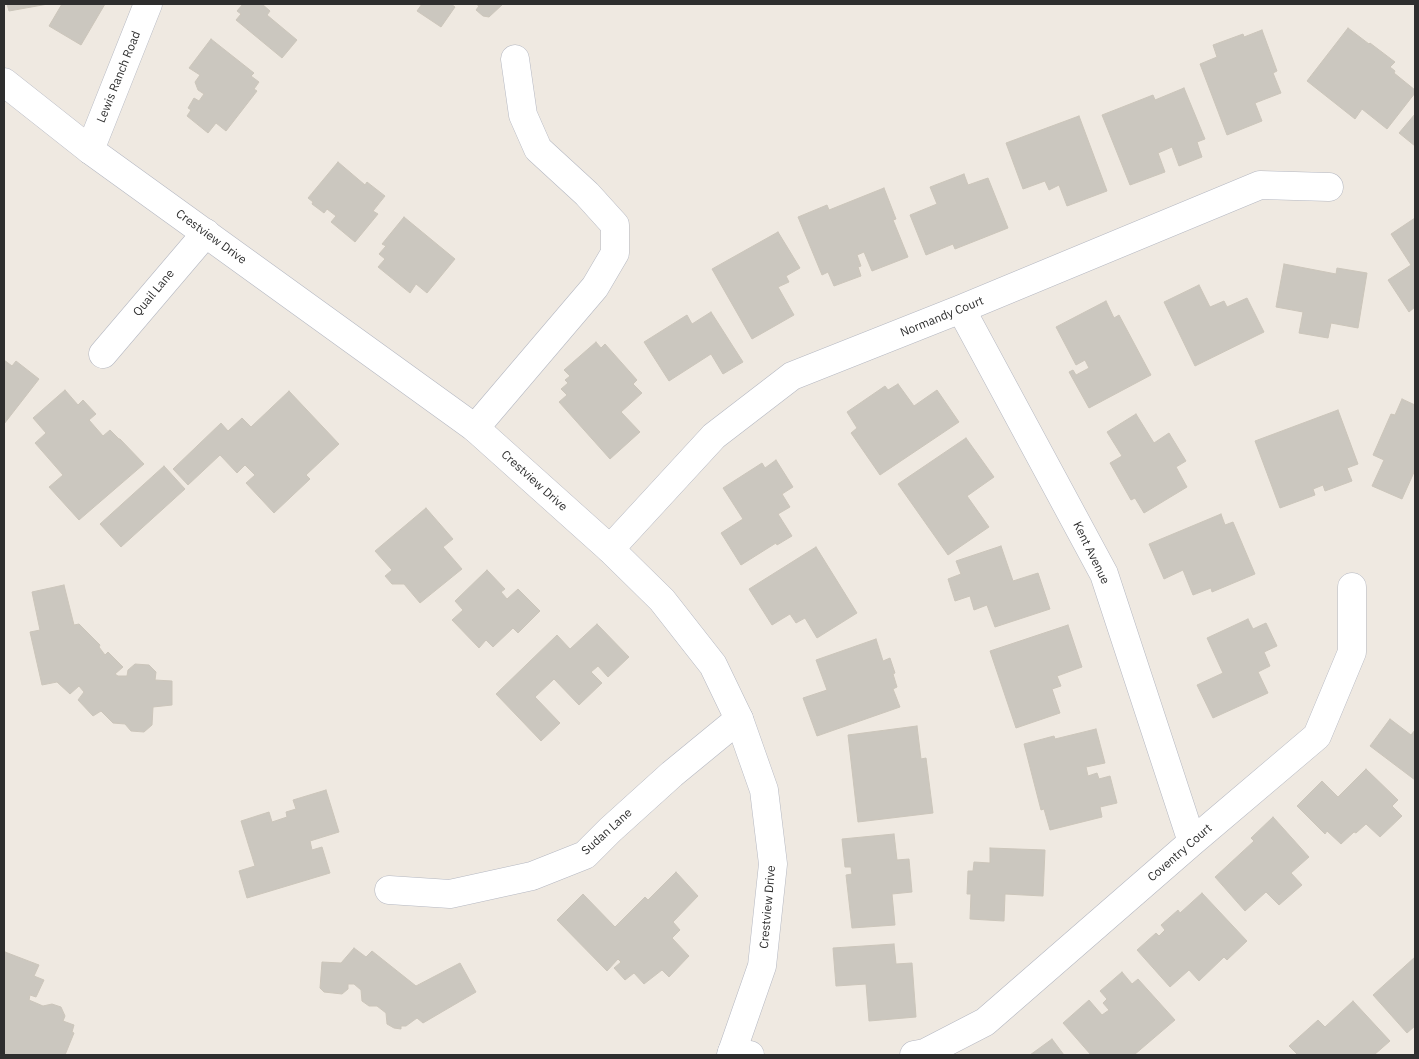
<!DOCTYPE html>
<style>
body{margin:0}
#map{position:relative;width:1419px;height:1059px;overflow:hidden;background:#efe9e1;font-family:"IBM Plex Sans",sans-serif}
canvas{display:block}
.frame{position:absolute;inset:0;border:5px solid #2e2e2e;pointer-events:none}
</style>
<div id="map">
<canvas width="1419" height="1059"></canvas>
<div class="frame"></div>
</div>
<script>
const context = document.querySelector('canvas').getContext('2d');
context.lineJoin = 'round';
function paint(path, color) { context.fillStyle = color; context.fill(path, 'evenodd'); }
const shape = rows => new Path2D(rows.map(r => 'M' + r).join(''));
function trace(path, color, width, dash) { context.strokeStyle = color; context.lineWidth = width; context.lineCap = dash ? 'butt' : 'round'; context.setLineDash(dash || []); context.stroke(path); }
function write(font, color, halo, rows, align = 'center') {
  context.font = font + ' "IBM Plex Sans",sans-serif'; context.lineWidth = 4; context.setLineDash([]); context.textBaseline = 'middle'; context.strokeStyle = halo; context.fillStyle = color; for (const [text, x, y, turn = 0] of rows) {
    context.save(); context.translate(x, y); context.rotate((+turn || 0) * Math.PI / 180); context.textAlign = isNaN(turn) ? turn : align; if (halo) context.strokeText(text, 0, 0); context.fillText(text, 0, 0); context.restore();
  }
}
const building = shape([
 [7,4,48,4,9,11,7,4],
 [62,4,105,4,81,45,49,26,62,4],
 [243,4,262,4,270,11,267,15,297,40,282,58,236,20,241,14,237,11,243,4],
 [422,4,451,4,455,7,441,27,417,11,422,4],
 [476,4,503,4,489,17,483,16,476,10,479,6,476,4],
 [1348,28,1369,44,1370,43,1395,62,1390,67,1395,71,1394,73,1415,90,1415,93,1387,129,1362,109,1355,119,1307,81,1348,28],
 [1262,30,1277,71,1273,73,1281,93,1255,103,1262,121,1227,135,1200,64,1217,57,1213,45,1243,34,1244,37,1262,30],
 [211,39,254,73,251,76,259,82,254,89,257,91,226,131,216,123,208,133,187,116,191,110,188,108,194,98,199,101,204,94,198,90,195,82,200,75,189,68,211,39],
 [1184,88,1205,139,1197,142,1202,157,1179,166,1172,147,1158,153,1165,172,1130,185,1102,115,1153,95,1155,100,1184,88],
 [1415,114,1415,146,1399,133,1415,114],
 [1079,116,1107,191,1067,206,1059,185,1049,190,1045,181,1023,189,1006,143,1079,116],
 [338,162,365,185,367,182,385,196,373,211,378,214,355,242,331,222,336,216,327,209,324,213,312,204,313,202,308,198,338,162],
 [964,174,968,185,988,178,1008,228,955,249,953,244,926,255,910,215,937,204,930,187,964,174],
 [884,188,896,219,893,220,908,257,872,271,864,252,857,255,861,266,858,267,861,276,834,286,828,272,822,275,798,217,827,205,829,210,884,188],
 [404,217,455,259,427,293,416,284,410,293,378,267,385,259,379,254,386,246,382,244,404,217],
 [1415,218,1415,307,1409,312,1388,280,1411,265,1391,234,1415,218],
 [778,232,800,268,786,276,789,282,778,287,794,315,752,339,712,269,778,232],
 [1284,264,1336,274,1337,268,1367,273,1358,328,1331,323,1328,338,1299,333,1303,312,1276,307,1284,264],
 [1199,285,1210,307,1224,301,1227,307,1247,298,1264,332,1195,366,1164,302,1199,285],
 [1106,301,1114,318,1119,315,1151,375,1089,408,1069,372,1073,370,1076,375,1089,368,1085,360,1076,365,1056,327,1106,301],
 [711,312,743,362,723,374,711,354,669,381,644,342,687,315,692,324,711,312],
 [596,342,601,348,605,344,637,380,633,384,642,393,621,412,640,432,610,459,559,402,567,395,561,389,568,383,565,380,570,376,564,370,596,342],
 [4,360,12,366,16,361,39,379,4,424,4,360],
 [898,384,914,406,937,390,959,422,880,475,851,433,857,428,847,412,885,386,888,390,898,384],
 [65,390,78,405,83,400,96,414,89,420,103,436,110,430,119,439,120,439,144,464,79,520,49,487,63,475,35,443,46,433,33,418,65,390],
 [289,391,339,444,306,475,310,479,274,513,246,483,255,475,245,465,237,473,220,455,188,485,173,469,221,423,228,431,242,418,251,427,289,391],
 [1402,399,1415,405,1415,470,1402,499,1372,486,1384,460,1373,455,1391,414,1395,415,1402,399],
 [1338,410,1358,464,1347,468,1352,481,1325,491,1323,485,1313,489,1315,495,1280,508,1255,441,1338,410],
 [1136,414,1154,443,1169,433,1186,461,1176,467,1187,487,1144,513,1135,498,1131,500,1110,463,1122,456,1107,432,1136,414],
 [966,438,994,477,967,496,989,527,948,555,898,484,966,438],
 [776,460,793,487,782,494,790,507,778,514,792,536,777,545,776,543,741,565,721,533,743,519,723,488,762,463,765,468,776,460],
 [164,466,185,489,121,547,100,524,164,466],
 [426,508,453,539,443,547,462,569,420,603,404,584,392,584,385,576,392,570,375,551,426,508],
 [1221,514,1225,525,1233,522,1255,574,1212,592,1211,588,1193,595,1183,570,1164,579,1149,544,1221,514],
 [1001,546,1013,581,1038,573,1050,609,995,627,987,605,974,610,970,596,955,601,948,579,961,574,956,561,1001,546],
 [816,547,857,613,817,638,805,618,796,623,790,614,772,625,749,589,816,547],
 [487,570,505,589,501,592,507,599,518,589,540,611,518,633,513,628,493,647,486,640,479,648,452,620,463,610,455,601,487,570],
 [64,585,74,625,79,624,100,645,99,647,105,655,108,652,123,667,115,674,118,676,127,676,128,670,135,664,149,665,156,672,155,680,172,681,172,705,153,707,152,725,144,732,131,731,125,724,113,723,101,711,93,716,78,700,84,692,79,686,70,694,57,682,42,685,30,632,40,630,32,592,64,585],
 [1248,619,1253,629,1266,623,1277,646,1264,652,1270,666,1258,672,1268,693,1213,718,1197,685,1223,673,1207,638,1248,619],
 [597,624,629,657,608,677,598,666,591,672,602,683,579,705,554,679,535,697,560,723,541,741,496,694,557,635,570,649,597,624],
 [1068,625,1082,667,1057,676,1061,686,1052,689,1060,713,1016,728,990,651,1068,625],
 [876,639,883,661,890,658,895,673,893,674,897,687,893,689,900,707,817,736,803,698,827,690,816,660,876,639],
 [1390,719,1411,735,1415,730,1415,780,1370,746,1390,719],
 [917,726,921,759,926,758,933,813,858,822,848,735,917,726],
 [1096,729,1105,763,1086,767,1088,776,1097,773,1099,779,1110,776,1117,803,1100,807,1102,817,1050,830,1044,809,1041,810,1024,744,1054,736,1055,739,1096,729],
 [1366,769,1398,800,1392,806,1402,816,1380,837,1366,824,1356,833,1354,832,1341,844,1327,831,1325,834,1297,806,1322,781,1338,797,1366,769],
 [326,790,339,832,310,841,312,850,322,847,330,873,247,898,239,871,255,866,241,821,269,812,272,822,287,817,286,812,296,809,293,800,326,790],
 [1273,817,1309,857,1291,873,1302,885,1279,905,1266,892,1245,911,1215,877,1254,841,1251,838,1273,817],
 [894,834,897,860,909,859,912,892,892,894,895,925,852,928,846,875,852,874,851,867,845,867,842,839,894,834],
 [990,848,1045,850,1043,896,1005,894,1004,921,970,919,971,894,967,894,968,871,973,871,974,862,990,863,990,848],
 [676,872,698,896,673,922,680,930,672,938,689,956,669,977,662,970,644,984,634,973,625,980,614,968,621,962,618,959,607,971,557,920,583,894,615,927,645,897,648,900,676,872],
 [1202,893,1247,941,1227,960,1224,957,1199,981,1189,970,1170,987,1137,950,1156,933,1159,936,1165,930,1161,925,1178,910,1180,913,1202,893],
 [894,944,896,964,912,963,916,1017,869,1021,866,984,836,986,833,948,894,944],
 [354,948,366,957,372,951,416,986,460,963,476,992,423,1023,417,1018,406,1026,401,1026,401,1029,394,1028,387,1024,386,1013,377,1006,369,1006,362,1001,361,990,354,984,348,984,348,989,342,994,324,992,320,988,322,962,341,963,354,948],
 [5,952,39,965,34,976,44,980,36,997,30,995,29,1000,43,1006,52,1004,61,1007,65,1016,63,1021,74,1025,72,1032,74,1033,65,1055,53,1055,48,1054,48,1055,4,1055,4,954,5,952],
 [1415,957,1415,1026,1407,1033,1373,995,1415,957],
 [1122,972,1132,984,1138,979,1175,1020,1134,1055,1091,1055,1063,1023,1089,1000,1102,1015,1109,1010,1103,1003,1107,999,1100,991,1122,972],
 [1353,1001,1390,1041,1374,1055,1298,1055,1289,1046,1318,1020,1325,1027,1353,1001],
 [1052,1039,1064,1055,1030,1055,1052,1039]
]);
const street = shape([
 [90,150,148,4],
 [961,309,1104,574,1192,842],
 [103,354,206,233],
 [475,428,595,287,615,253,615,225,587,194,538,149,523,115,515,59],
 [610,549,714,436,792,376,961,309,1260,185,1329,187],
 [389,890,450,894,532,876,585,855,610,830,672,774,739,719],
 [732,1052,750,1055],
 [914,1055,925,1053,985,1022,1192,842,1317,736,1352,652,1352,587]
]);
const secondary = shape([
 [4,82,90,150,475,428,610,549,662,600,713,665,739,719,764,790,773,864,762,966,731,1055]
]);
const streetNames = [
 ["Lewis Ranch Road",119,77,-68],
 ["Crestview Drive",211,237,36],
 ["Quail Lane",154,293,-50],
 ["Normandy Court",942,317,-22],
 ["Crestview Drive",534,481,42],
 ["Kent Avenue",1091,553,64],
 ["Sudan Lane",607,832,-42],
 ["Coventry Court",1180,853,-41],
 ["Crestview Drive",768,907,-85]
];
paint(building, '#cbc7bf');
trace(building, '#cbc5ba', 1);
trace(street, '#b4b7c1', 29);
trace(secondary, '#b4b7c1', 29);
trace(street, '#fff', 28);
trace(secondary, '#fff', 28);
write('12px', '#2e2e2e', '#fff', streetNames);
</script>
